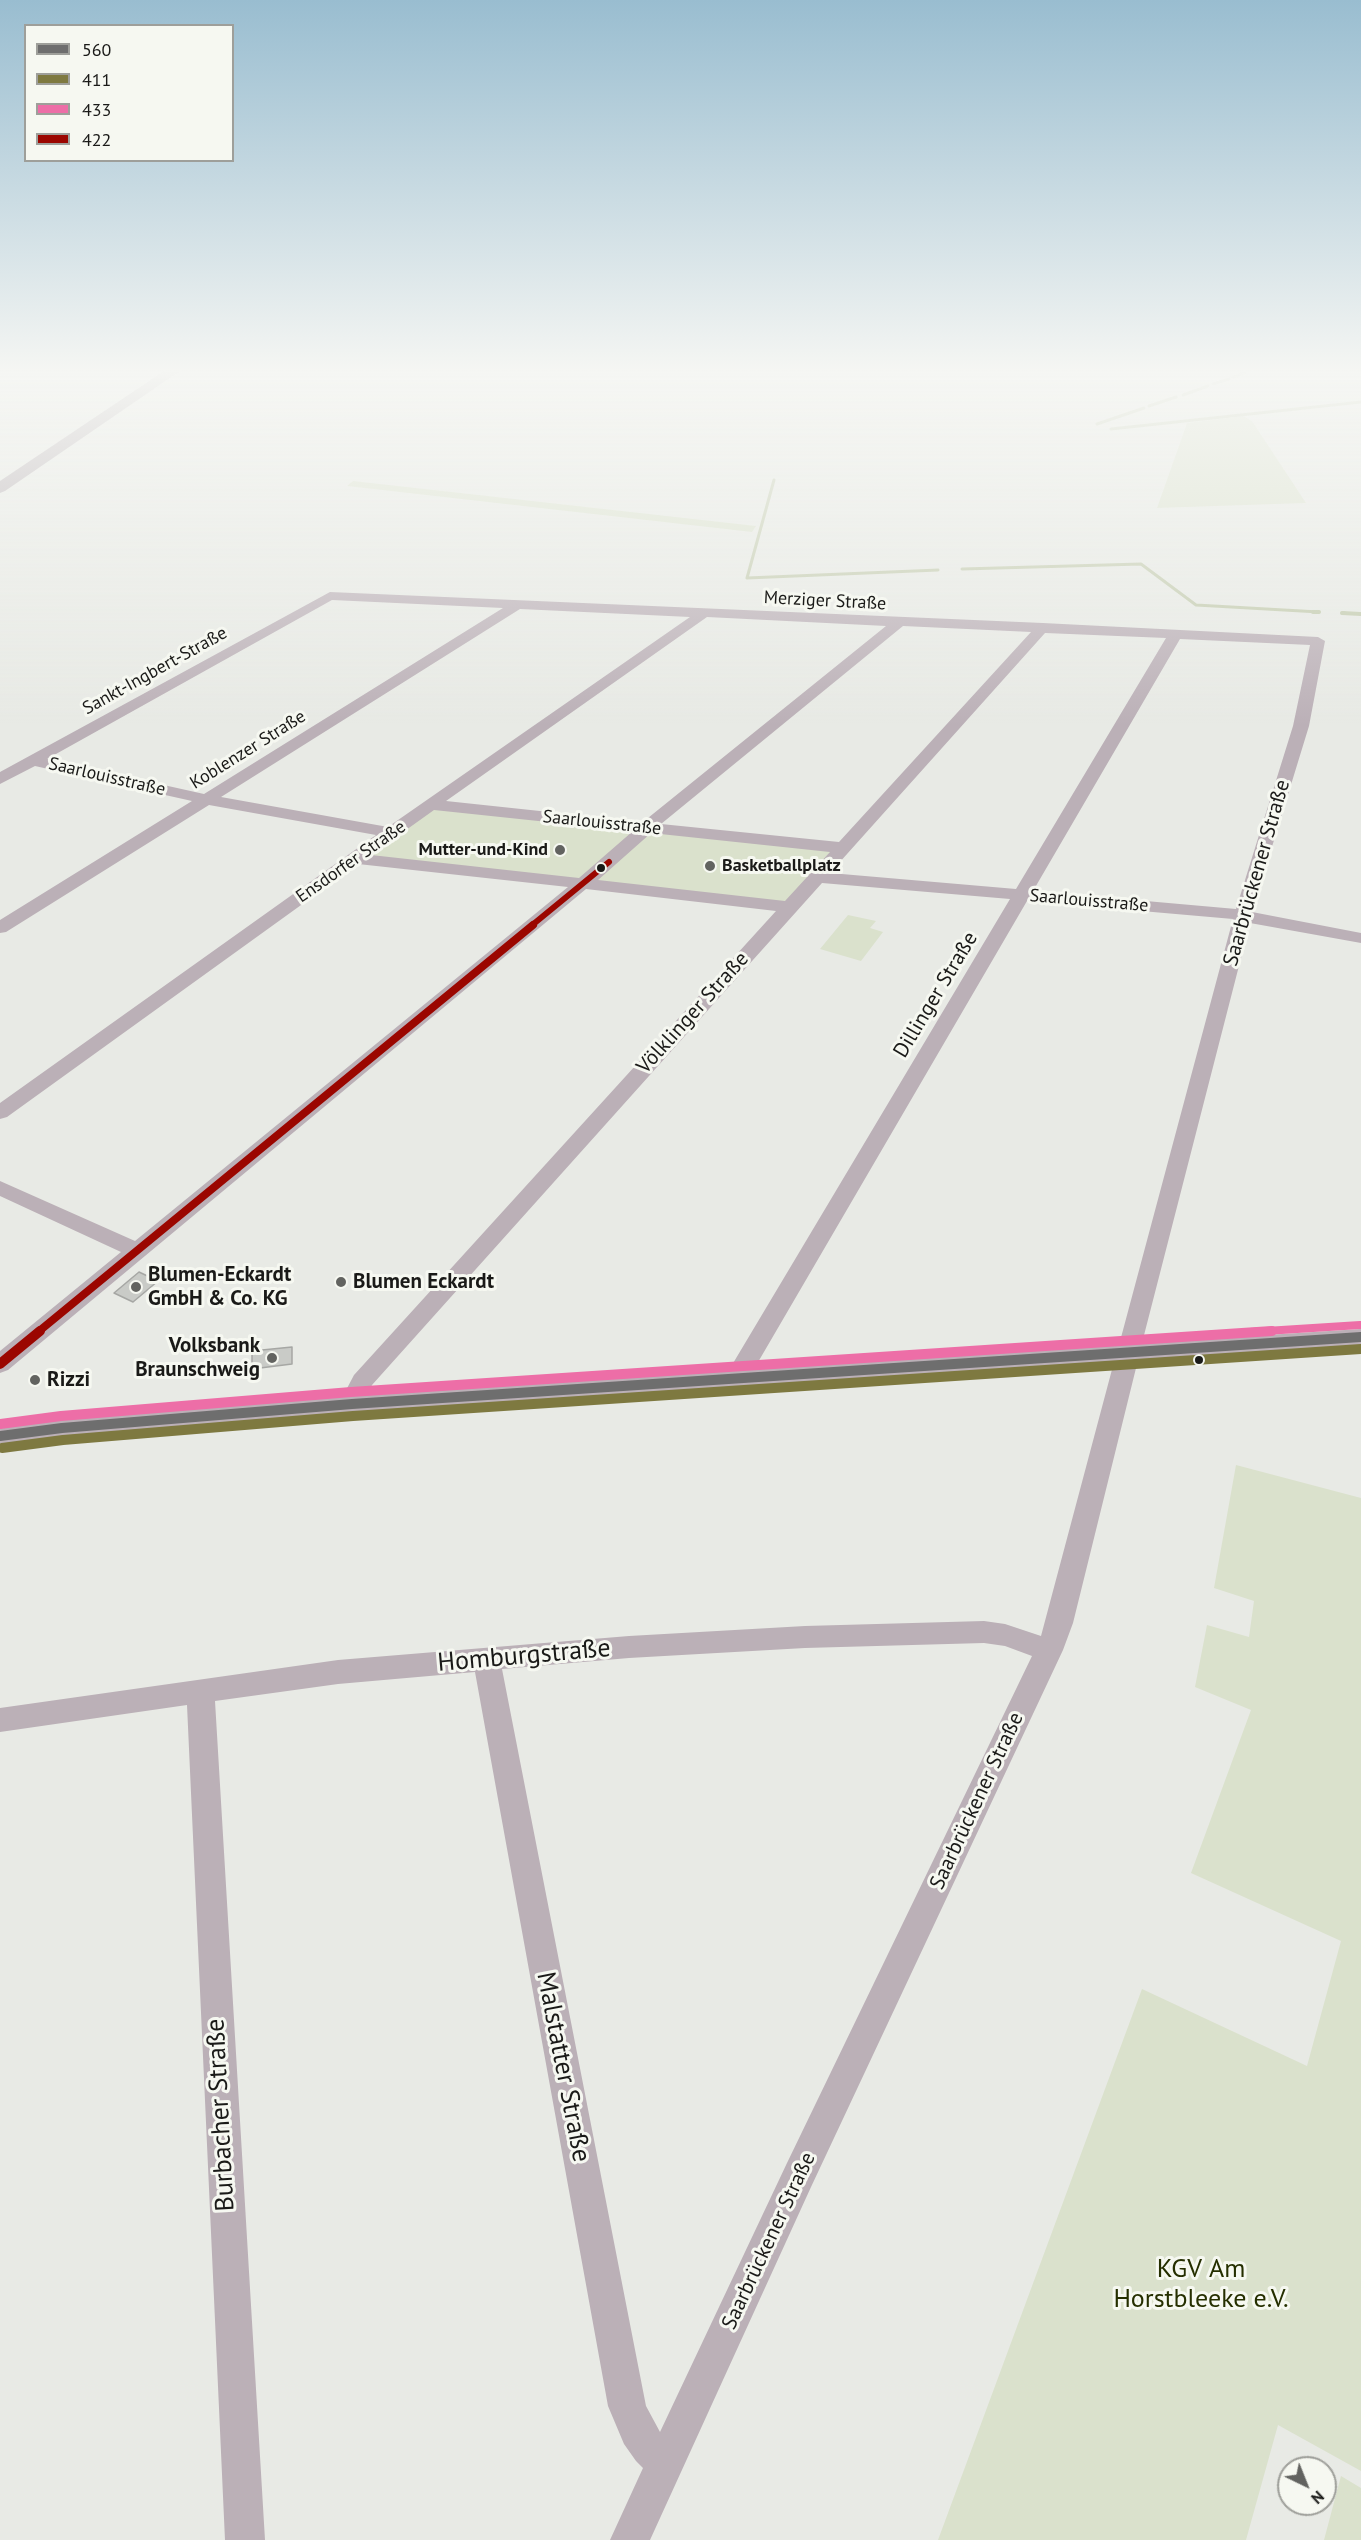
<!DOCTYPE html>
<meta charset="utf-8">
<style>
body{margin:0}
#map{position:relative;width:1361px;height:2540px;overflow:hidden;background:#e8eae5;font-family:"PT Sans",sans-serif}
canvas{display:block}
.legend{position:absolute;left:24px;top:24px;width:210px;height:138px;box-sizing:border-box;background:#f6f8f1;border:2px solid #9e9f9a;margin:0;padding:8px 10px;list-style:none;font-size:18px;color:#1a1a18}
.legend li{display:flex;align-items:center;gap:12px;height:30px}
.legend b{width:30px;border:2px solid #9e9f9a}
.north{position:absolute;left:1277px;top:2456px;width:60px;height:60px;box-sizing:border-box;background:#f6f8f1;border:2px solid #9e9f9a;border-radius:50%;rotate:137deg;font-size:16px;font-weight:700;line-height:24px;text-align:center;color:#1a1a18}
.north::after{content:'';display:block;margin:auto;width:21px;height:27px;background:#626360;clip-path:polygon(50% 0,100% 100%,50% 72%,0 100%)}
</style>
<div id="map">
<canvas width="1361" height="2540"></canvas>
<ul class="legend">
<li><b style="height:8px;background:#6e6e6e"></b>560</li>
<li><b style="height:8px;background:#7e7940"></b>411</li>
<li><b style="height:8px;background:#ed6ea7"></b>433</li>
<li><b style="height:8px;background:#9b0600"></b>422</li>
</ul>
<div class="north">N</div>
</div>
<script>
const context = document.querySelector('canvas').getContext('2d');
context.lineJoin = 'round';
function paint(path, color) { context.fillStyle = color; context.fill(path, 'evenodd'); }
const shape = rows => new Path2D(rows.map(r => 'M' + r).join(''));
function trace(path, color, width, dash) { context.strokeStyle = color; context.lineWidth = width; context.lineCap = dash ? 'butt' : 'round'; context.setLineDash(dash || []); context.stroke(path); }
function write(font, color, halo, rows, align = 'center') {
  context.font = font + ' "PT Sans",sans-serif'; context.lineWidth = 6; context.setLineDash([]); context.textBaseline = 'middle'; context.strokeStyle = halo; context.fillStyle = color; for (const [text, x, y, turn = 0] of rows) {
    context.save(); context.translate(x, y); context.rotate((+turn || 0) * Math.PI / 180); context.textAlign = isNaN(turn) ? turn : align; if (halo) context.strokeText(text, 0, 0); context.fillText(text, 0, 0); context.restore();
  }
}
const green = shape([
 [1243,416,1252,421,1306,503,1157,508,1187,423],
 [353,481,756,526,752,532,347,486],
 [433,805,843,848,788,907,355,858],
 [848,915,876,921,870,928,883,932,861,961,820,949],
 [1236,1465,1361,1498,1361,2471,1278,2425,1246,2540,938,2540,1142,1989,1307,2066,1341,1941,1191,1873,1251,1710,1195,1687,1207,1625,1249,1637,1254,1601,1214,1588],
 [1341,2476,1361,2488,1361,2540,1324,2540]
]);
const streamFar1 = shape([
 [1233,377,1245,373],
 [1213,384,1229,379],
 [1183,395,1208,386],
 [1149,406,1176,397],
 [1097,424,1144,408],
 [1111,429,1361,402],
 [774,480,747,578,938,570],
 [962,569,1141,564,1196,605,1319,612],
 [1342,613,1345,613]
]);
const stream = shape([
 [1313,612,1319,612],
 [1342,613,1361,614]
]);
const building = shape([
 [139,1272,158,1281,133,1302,114,1293,139,1272],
 [292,1347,292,1364,252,1369,252,1351,292,1347]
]);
const minor = shape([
 [330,592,1043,623,1318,637,1325,641,1309,726,1252,912,1361,933,1361,943,1250,923,1142,1343,1361,1329,1361,1345,1138,1360,1073,1623,1063,1650,811,2187,650,2540,610,2540,643,2468,636,2461,624,2444,608,2406,475,1672,338,1684,215,1701,265,2540,225,2540,187,1705,0,1732,0,1708,338,1660,629,1636,805,1626,984,1621,1005,1624,1041,1636,1114,1362,352,1413,62,1437,0,1445,0,1427,62,1419,343,1396,354,1375,776,911,586,889,8,1370,0,1373,0,1351,121,1252,0,1196,0,1181,135,1241,568,887,358,864,7,1117,0,1119,0,1103,376,835,209,805,6,932,0,933,0,920,192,801,35,766,0,784,0,772,330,592],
 [332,600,503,608,204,794,47,759,332,600],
 [520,609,690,617,388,827,221,797,520,609],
 [707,617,886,626,643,822,446,801,707,617],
 [903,626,1031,632,839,842,661,824,903,626],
 [1045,633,1166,638,1016,889,830,873,1045,633],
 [1180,639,1310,645,1293,726,1236,909,1033,891,1180,639],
 [434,810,633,831,579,878,371,855,434,810],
 [651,833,830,852,785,901,598,880,651,833],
 [822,883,1010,899,729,1370,368,1394,372,1385,822,883],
 [1027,901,1233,919,1119,1345,754,1369,1027,901],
 [984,1643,1005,1646,1032,1656,787,2163,660,2432,646,2406,502,1669,629,1658,805,1648,984,1643]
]);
const major = shape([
 [164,371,180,371,5,491,0,493,0,481,164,371]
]);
const bus1 = shape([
 [0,1436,62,1428,352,1404,1361,1337]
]);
const bus2 = shape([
 [2,1448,63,1440,353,1416,1361,1349]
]);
const bus3Far1 = shape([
 [1250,1332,1360,1325]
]);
const bus3 = shape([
 [0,1424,61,1416,351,1392,1272,1331]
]);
const bus4Far2 = shape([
 [531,926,609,862]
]);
const bus4Far1 = shape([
 [38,1332,533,925]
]);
const bus4 = shape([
 [0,1364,40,1331]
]);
const markers = [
 [560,850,6,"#626360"],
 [710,866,6,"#626360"],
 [601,868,5,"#1a1a18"],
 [341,1282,6,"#626360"],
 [136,1287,6,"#626360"],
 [272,1358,6,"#626360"],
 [1199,1360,5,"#1a1a18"],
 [35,1380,6,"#626360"]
];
const farStreetnames = [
 ["Merziger Straße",825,601,3],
 ["Sankt-Ingbert-Straße",155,671,-29],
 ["Koblenzer Straße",248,750,-32],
 ["Saarlouisstraße",107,777,13],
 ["Saarlouisstraße",602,823,6],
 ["Ensdorfer Straße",351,862,-35],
 ["Saarlouisstraße",1089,901,5]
];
const farPoinames = [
 ["Mutter-und-Kind",548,850],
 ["Basketballplatz",722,866,"left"]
];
const streetNames = [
 ["Saarbrückener Straße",1257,873,-74],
 ["Dillinger Straße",936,995,-59],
 ["Völklinger Straße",693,1013,-48],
 ["Saarbrückener Straße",977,1801,-65],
 ["Saarbrückener Straße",769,2241,-65]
];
const poiNames = [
 ["Blumen-Eckardt",148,1275],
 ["GmbH & Co. KG",148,1299],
 ["Blumen Eckardt",353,1282],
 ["Volksbank",260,1346,"right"],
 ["Braunschweig",260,1370,"right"],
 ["Rizzi",47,1380]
];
const nearStreetnames = [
 ["Homburgstraße",524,1656,-5],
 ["Malstatter Straße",563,2067,79],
 ["Burbacher Straße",221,2115,-93]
];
const nearParknames = [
 ["KGV Am",1201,2270],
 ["Horstbleeke e.V.",1201,2300]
];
paint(green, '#dae1cc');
trace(streamFar1, '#c2caad', 3);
trace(stream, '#c2caad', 4);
paint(building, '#c9cbc7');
trace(building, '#a6a7a4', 1.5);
paint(minor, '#bbb0b7');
paint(major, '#b2a9af');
trace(bus1, '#6e6e6e', 10);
trace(bus2, '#7e7940', 10);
trace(bus3Far1, '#ed6ea7', 8);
trace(bus3, '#ed6ea7', 10);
trace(bus4Far2, '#9b0600', 6);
trace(bus4Far1, '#9b0600', 8);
trace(bus4, '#9b0600', 10);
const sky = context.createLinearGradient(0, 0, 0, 726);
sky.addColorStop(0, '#99bdd0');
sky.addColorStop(0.51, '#f5f6f3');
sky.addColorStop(1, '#f5f6f300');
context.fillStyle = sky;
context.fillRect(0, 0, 1361, 726);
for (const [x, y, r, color] of markers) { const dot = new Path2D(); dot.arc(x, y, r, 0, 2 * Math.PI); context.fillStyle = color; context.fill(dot); trace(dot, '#f6f8f1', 2); }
write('18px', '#1a1a18', '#f6f8f1', farStreetnames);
write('bold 18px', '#1a1a18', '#f6f8f1', farPoinames, 'right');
write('21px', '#1a1a18', '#f6f8f1', streetNames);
write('bold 21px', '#1a1a18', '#f6f8f1', poiNames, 'left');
write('26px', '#1a1a18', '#f6f8f1', nearStreetnames);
write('26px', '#252f00', '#f6f8f1', nearParknames);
</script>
